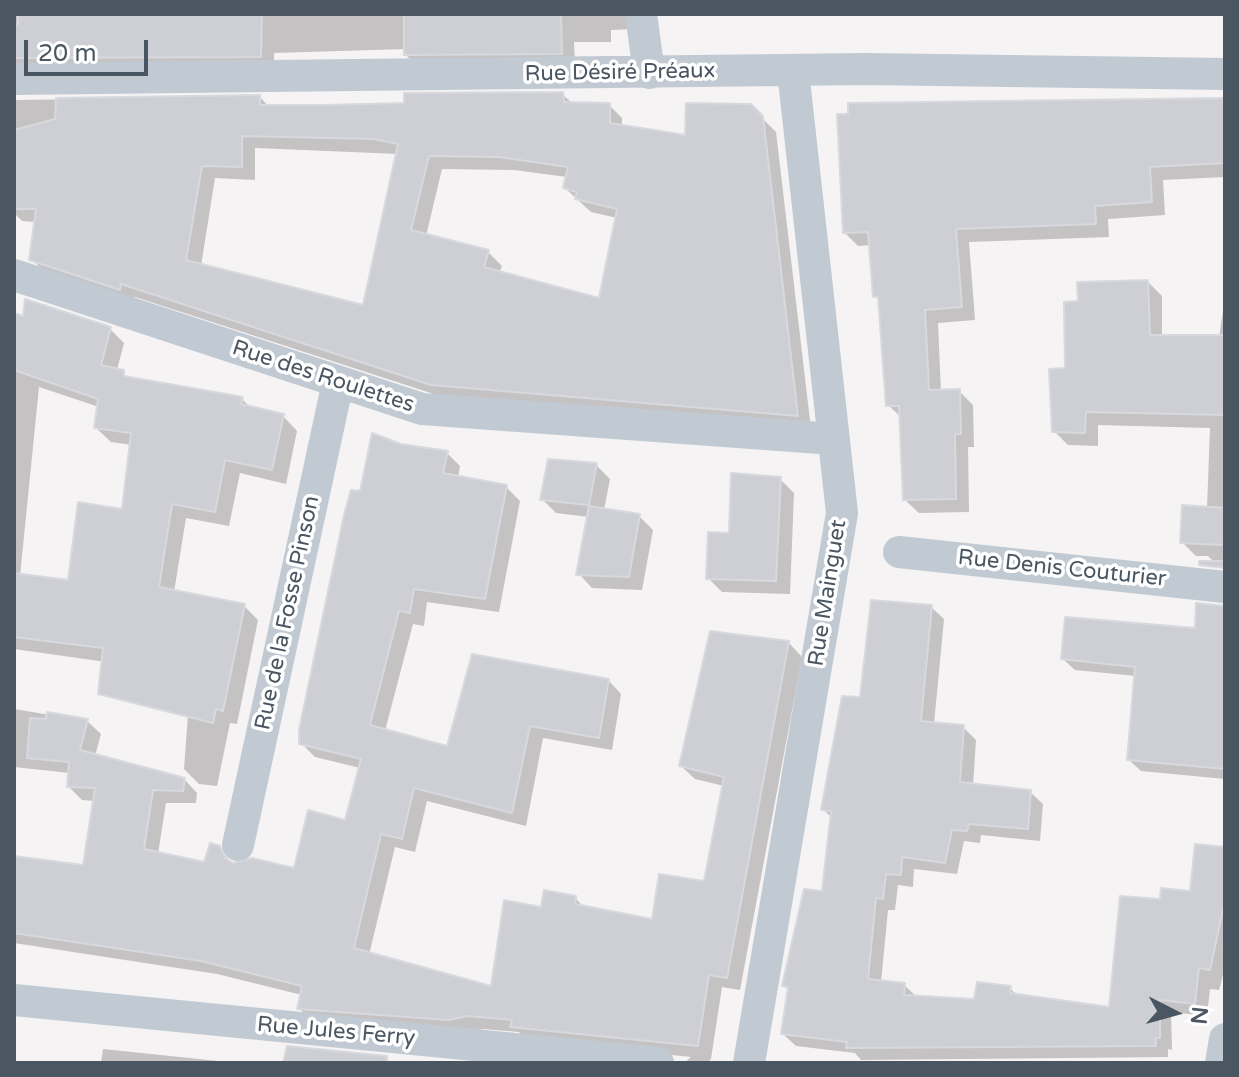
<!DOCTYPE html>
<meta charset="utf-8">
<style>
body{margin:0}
#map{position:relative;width:1239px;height:1077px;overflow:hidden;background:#f5f3f3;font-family:"Varela Round",sans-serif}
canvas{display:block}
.frame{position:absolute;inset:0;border:16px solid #4a5661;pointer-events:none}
.north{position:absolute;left:1135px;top:973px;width:80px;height:80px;-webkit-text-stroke:6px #fff;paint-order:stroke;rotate:96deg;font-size:22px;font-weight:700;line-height:32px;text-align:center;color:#4a5661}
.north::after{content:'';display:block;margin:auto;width:28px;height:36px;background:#4a5661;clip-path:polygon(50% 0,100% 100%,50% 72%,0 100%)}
.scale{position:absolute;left:24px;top:40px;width:124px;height:36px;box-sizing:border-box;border:4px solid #4a5661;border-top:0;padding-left:10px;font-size:24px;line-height:28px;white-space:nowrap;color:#4a5661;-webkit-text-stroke:6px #fff;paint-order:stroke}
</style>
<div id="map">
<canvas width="1239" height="1077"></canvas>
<div class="frame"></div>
<div class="north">N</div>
<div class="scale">20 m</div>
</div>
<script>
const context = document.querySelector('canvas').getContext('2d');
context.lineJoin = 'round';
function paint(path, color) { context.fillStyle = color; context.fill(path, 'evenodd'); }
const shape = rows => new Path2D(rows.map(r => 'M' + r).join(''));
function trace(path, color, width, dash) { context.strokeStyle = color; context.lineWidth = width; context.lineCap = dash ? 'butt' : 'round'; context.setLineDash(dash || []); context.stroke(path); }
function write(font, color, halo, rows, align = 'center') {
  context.font = font + ' "Varela Round",sans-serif'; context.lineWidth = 7; context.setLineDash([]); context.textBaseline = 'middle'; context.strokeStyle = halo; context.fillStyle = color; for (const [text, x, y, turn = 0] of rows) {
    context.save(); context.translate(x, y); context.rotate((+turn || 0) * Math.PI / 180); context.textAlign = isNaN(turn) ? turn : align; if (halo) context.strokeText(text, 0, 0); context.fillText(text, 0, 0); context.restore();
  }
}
const shadow = shape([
 [14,14,635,14,635,29,611,30,611,42,574,42,575,66,419,68,406,55,406,49,274,53,274,70,14,71],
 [562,94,573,104,609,105,622,118,622,127,687,137,750,106,776,132,811,429,446,398,135,297,133,302,45,273,32,259,36,222,22,221,14,213,14,100,260,97,269,107,406,105],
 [255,148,398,154,365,307,201,266,215,178,255,180],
 [442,169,514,170,567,177,565,188,591,212,617,218,600,300,499,273,502,266,488,252,426,236],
 [1225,100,1225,177,1163,180,1165,215,1108,219,1109,237,969,242,975,320,938,323,941,392,959,391,973,405,974,447,968,447,969,512,919,513,905,500,902,418,888,405,881,302,875,296,871,245,858,246,844,232],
 [1148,282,1162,296,1162,337,1219,337,1225,298,1225,567,1219,567,1208,556,1196,556,1182,542,1207,508,1210,428,1098,425,1098,446,1068,445,1054,431,1051,371,1067,370,1080,303],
 [14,315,110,329,124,343,117,370,131,380,242,399,251,408,283,416,297,431,286,484,240,473,229,526,186,518,174,592,244,606,258,620,237,724,230,723,217,786,199,784,184,769,191,674,14,649],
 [39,387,99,407,96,428,111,442,132,445,123,511,70,582,20,576],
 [401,446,447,453,460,466,458,478,506,487,520,501,499,612,427,602,424,626,413,624,385,731,449,748,608,680,621,694,612,750,543,738,526,826,427,801,415,852,395,847,369,955,493,989,543,909,575,898,586,909,654,921,706,884,724,786,695,779,681,766,789,643,802,657,740,990,722,987,711,1059,707,1063,684,1063,691,1057,526,1040,519,1032,483,1029,463,1033,312,1022,299,1008,302,995,217,974,14,943,14,858,85,867,95,801,82,800,69,787,70,773,14,767,14,709,87,721,101,734,95,756,184,779,197,793,196,803,166,803,158,854,206,864,218,848,234,865,296,871,347,823,360,768,315,757,301,743,362,494],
 [596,465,610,479,604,510,639,516,653,530,642,590,592,588,579,574,589,517,556,513,542,499],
 [780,479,794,493,790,594,722,592,708,578],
 [931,607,944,619,934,724,963,727,976,740,973,785,1030,792,1043,804,1040,841,981,835,980,843,964,841,957,874,914,869,913,887,898,885,895,910,888,910,881,982,904,985,917,997,976,1001,1010,988,1018,997,1111,1009,1161,902,1192,893,1225,849,1225,965,1221,983,1219,990,1210,989,1207,1016,1171,1012,1172,1050,1168,1049,1168,1057,861,1060,855,1053,796,1046,783,1034,790,991,784,986,824,894,832,818,823,809,862,699],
 [1225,620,1225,779,1141,771,1129,760,1136,676,1075,670,1063,659,1197,630],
 [103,1049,238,1063,101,1063]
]);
const building = shape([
 [18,14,262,14,261,57,14,58,14,24,18,24,18,14],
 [404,14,561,14,562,54,404,55,404,14],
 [563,92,564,102,610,103,610,123,685,135,686,103,751,104,763,116,798,416,431,385,121,284,120,290,29,260,36,209,14,209,14,130,55,119,56,98,260,95,260,105,325,105,404,103,404,93,563,92],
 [242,136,374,139,398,144,363,305,186,260,202,166,242,167,242,136],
 [429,156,499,157,568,167,563,188,577,192,575,199,617,209,599,298,484,267,489,250,411,230,429,156],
 [1225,98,1225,163,1150,167,1152,202,1095,206,1096,224,956,229,962,307,925,310,929,390,960,389,961,434,955,434,956,499,903,500,899,406,886,406,878,297,873,297,868,232,843,233,837,114,848,114,848,103,1225,98],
 [1148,280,1150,335,1225,335,1225,415,1086,412,1085,433,1052,432,1049,369,1065,368,1064,302,1078,301,1077,282,1148,280],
 [25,299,111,327,101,365,124,370,124,376,243,397,241,404,284,414,272,470,225,460,215,512,172,504,159,587,245,604,223,711,216,709,213,723,98,694,103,648,14,637,14,573,68,580,78,502,122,509,131,433,94,428,98,399,14,370,14,313,23,316,25,299],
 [372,433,401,444,448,451,443,473,507,485,485,599,414,589,410,613,399,611,370,725,447,746,472,654,609,679,599,738,530,726,512,813,414,788,402,839,381,834,354,948,491,986,504,900,541,907,544,890,576,896,575,904,652,919,659,874,704,881,724,777,679,766,710,631,789,641,727,978,709,975,698,1046,510,1027,512,1020,468,1016,448,1020,297,1009,302,986,201,961,14,933,14,856,83,865,95,788,67,787,69,762,27,758,30,718,46,719,47,712,88,719,80,750,185,778,183,791,153,790,144,849,204,862,210,843,220,846,225,858,233,863,252,858,294,868,308,810,345,820,361,759,299,744,299,730,344,515,351,490,360,491,372,433],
 [548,459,597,463,589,505,540,500,548,459],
 [731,473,781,477,776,581,706,579,708,532,729,533,731,473],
 [1182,505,1225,508,1225,545,1180,543,1182,505],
 [589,506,640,514,629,577,576,575,589,506],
 [1199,561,1225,561,1225,568,1199,565,1199,561],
 [871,600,932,605,921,721,964,725,960,782,1031,790,1028,829,969,824,967,831,952,830,945,863,902,857,901,875,886,874,883,899,876,898,868,979,905,983,904,995,974,999,977,982,1011,986,1010,993,1109,1007,1120,896,1160,899,1161,888,1190,891,1195,844,1225,847,1225,900,1210,970,1199,968,1195,1004,1160,1000,1160,1038,1156,1038,1156,1046,846,1048,847,1042,781,1034,788,987,782,986,804,889,822,891,831,811,821,810,842,696,860,697,871,600],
 [1196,603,1225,606,1225,769,1127,760,1135,667,1061,659,1065,617,1195,628,1196,603],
 [287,1046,387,1056,387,1063,283,1063,287,1046]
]);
const minor = shape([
 [641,14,649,73],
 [14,79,866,69,1225,74],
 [14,275,422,409,834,439],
 [899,552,1225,587],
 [238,845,338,382],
 [14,1000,658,1063],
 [749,1063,842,513,793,71],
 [1221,1063,1225,1039]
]);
const streetNames = [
 ["Rue Désiré Préaux",620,73,-1],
 ["Rue des Roulettes",323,377,18],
 ["Rue Denis Couturier",1062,569,6],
 ["Rue Mainguet",828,593,-81],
 ["Rue de la Fosse Pinson",288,613,-78],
 ["Rue Jules Ferry",336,1032,5]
];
paint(shadow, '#0003');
paint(building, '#cdcfd5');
trace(building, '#d7d9de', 2);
trace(minor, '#c1cad2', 32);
write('22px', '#4a5661', '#fff', streetNames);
</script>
